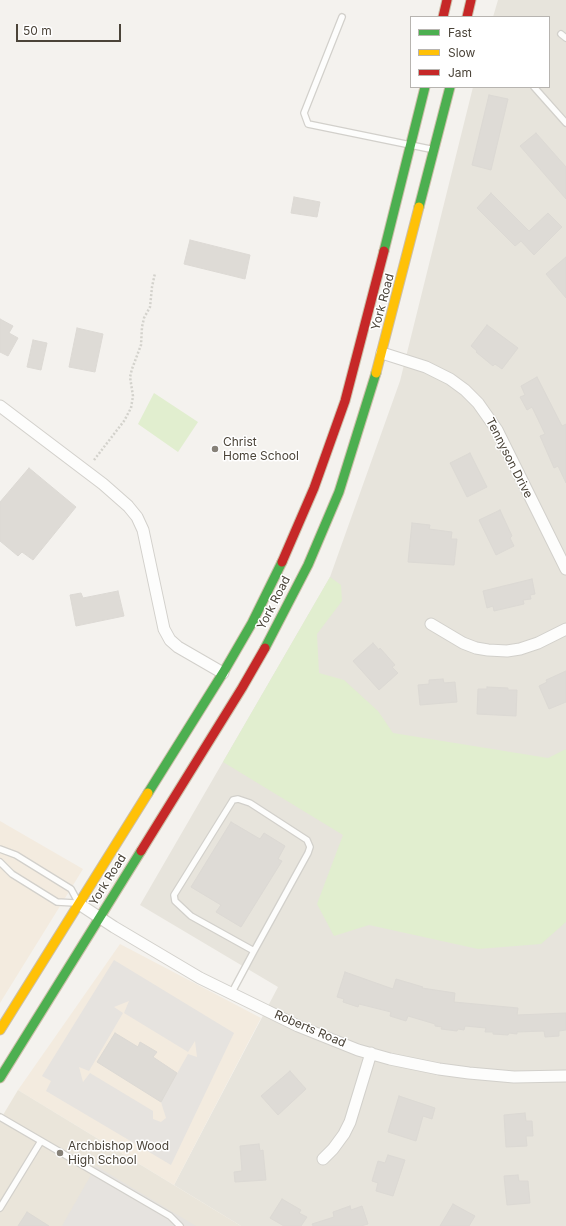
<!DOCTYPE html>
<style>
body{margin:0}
#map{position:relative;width:566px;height:1226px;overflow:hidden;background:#f4f2ee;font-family:Inter,sans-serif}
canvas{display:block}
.legend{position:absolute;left:410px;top:16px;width:140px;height:72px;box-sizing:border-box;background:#fff;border:1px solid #b7b4b0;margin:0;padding:5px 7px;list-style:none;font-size:12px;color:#4b4439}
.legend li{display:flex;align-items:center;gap:8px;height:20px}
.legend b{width:20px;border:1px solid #b7b4b0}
.scale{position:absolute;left:16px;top:24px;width:105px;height:18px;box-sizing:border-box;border:2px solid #4b4439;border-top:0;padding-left:5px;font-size:12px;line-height:14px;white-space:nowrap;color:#4b4439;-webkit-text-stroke:3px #fff;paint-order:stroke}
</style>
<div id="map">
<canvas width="566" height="1226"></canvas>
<ul class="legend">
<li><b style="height:5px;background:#4caf50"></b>Fast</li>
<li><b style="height:5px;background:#ffc107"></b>Slow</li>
<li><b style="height:5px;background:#c62828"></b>Jam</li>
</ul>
<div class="scale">50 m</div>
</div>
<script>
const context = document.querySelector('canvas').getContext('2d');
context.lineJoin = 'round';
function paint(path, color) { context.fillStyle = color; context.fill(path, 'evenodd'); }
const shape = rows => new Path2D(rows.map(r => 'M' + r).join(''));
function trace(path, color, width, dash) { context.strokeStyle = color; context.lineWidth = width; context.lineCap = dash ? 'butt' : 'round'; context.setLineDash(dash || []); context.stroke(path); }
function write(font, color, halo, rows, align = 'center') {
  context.font = font + ' Inter,sans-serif'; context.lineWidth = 3; context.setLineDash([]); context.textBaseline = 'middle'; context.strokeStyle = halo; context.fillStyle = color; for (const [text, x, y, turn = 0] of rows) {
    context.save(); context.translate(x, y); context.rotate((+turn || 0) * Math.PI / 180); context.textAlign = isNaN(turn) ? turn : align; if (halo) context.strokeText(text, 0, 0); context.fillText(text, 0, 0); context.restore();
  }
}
const residential = shape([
 [498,0,566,0,566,1226,241,1226,174,1185,278,987,140,905,330,577,400,381,473,87,549,87,549,17,493,17]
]);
const commercial = shape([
 [0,821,83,869,0,1003],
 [120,944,261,1018,174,1185,18,1090]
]);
const education = shape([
 [18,1090,241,1226,0,1226,0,1120]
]);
const green = shape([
 [154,393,198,422,178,452,138,424],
 [330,577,341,585,342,601,317,634,319,673,344,680,378,711,393,733,548,758,566,749,566,922,541,944,478,949,369,925,334,936,317,904,343,835,223,762]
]);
const parking = shape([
 [114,960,234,1033,171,1165,46,1091,51,1081,42,1076],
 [129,1001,124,1013,188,1052,195,1041,197,1057,188,1054,161,1102,166,1118,161,1122,153,1119,153,1111,90,1073,83,1082,79,1067,89,1071,123,1013,114,1007],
 [96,1166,196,1226,62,1226]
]);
const building = shape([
 [489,95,508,99,491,170,472,165,489,95],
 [536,133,566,167,566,199,520,146,536,133],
 [491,193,529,231,548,213,562,227,534,255,521,241,515,246,477,208,491,193],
 [294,197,320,202,317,217,291,213,294,197],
 [190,240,250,255,245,279,184,264,190,240],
 [566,257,566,298,546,274,566,257],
 [0,319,13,326,9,333,18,338,8,356,0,352,0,319],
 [487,325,518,348,502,369,495,364,493,366,476,352,477,351,471,346,487,325],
 [77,328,103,334,95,372,69,367,77,328],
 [33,340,47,343,41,370,27,367,33,340],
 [537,377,562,426,566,424,566,483,558,466,554,468,540,436,545,434,532,407,527,410,520,397,525,395,521,386,537,377],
 [470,453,487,487,467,497,450,463,470,453],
 [29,468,76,507,33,560,22,552,18,556,0,541,0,502,29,468],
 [500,510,512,536,510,538,514,546,496,555,479,520,500,510],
 [412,523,430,525,429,529,452,532,451,539,457,539,454,565,408,562,412,523],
 [532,579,535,594,530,595,531,599,523,600,524,604,494,611,493,606,487,608,483,591,532,579],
 [118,591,124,616,76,626,70,595,81,593,83,598,118,591],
 [373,643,379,650,380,648,395,665,392,667,398,673,379,690,353,661,373,643],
 [566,671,566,702,549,709,539,686,547,682,546,680,566,671],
 [443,679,444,683,455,682,457,702,420,705,418,685,429,684,429,680,443,679],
 [487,687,508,688,508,690,517,690,516,716,477,714,478,689,487,689,487,687],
 [231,822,260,839,264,833,285,846,278,859,282,861,241,927,216,912,221,905,191,887,231,822],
 [345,972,393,989,396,979,423,987,422,988,455,993,454,1002,518,1008,517,1015,566,1013,566,1030,559,1031,559,1036,545,1037,544,1031,517,1032,517,1034,509,1033,508,1035,493,1034,493,1032,485,1032,486,1028,465,1026,464,1030,458,1029,457,1031,441,1029,442,1027,435,1026,435,1024,408,1016,406,1021,390,1016,391,1012,359,1004,358,1007,343,1002,344,999,337,997,345,972],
 [115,1033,138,1047,140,1042,157,1052,153,1057,177,1073,161,1102,97,1062,115,1033],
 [290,1071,306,1089,278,1115,261,1096,290,1071],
 [399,1096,435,1108,432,1119,423,1116,416,1141,388,1132,399,1096],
 [525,1113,526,1121,532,1121,533,1136,526,1136,527,1146,506,1147,504,1115,525,1113],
 [259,1144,260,1151,263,1150,266,1180,235,1182,234,1172,242,1171,240,1146,259,1144],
 [388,1155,405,1160,393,1196,376,1191,378,1183,372,1181,378,1161,385,1163,388,1155],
 [518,1175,519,1181,528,1181,530,1203,507,1205,504,1176,518,1175],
 [282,1199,301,1210,299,1213,307,1217,301,1226,284,1226,270,1218,282,1199],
 [453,1204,475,1216,469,1226,440,1226,453,1204],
 [350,1206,351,1210,362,1206,368,1224,361,1226,313,1226,312,1224,334,1217,333,1212,350,1206],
 [27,1212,49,1226,18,1226,27,1212]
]);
const path = shape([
 [94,460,124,421,131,408,133,396,130,377,132,369,141,345,142,327,144,318,150,307,152,287,155,273]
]);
const lane = shape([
 [342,17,304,113,308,124,430,149],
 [561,34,566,38],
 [534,87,566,123],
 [0,849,16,855,71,889,77,900],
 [0,862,12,874,57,902,75,903],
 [231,994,254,951,308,853,310,847,307,840,250,803,238,799,233,800,174,895,175,901,191,916,254,951],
 [0,1117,170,1216,180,1226],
 [0,1208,41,1141]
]);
const street = shape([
 [382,353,426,367,450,379,465,390,478,403,497,430,566,569],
 [0,406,103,484,128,506,137,517,143,530,164,629,170,640,178,647,223,673],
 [431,624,463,643,476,648,488,650,507,651,520,649,538,643,566,629],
 [79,904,114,927,200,978,298,1026,358,1050,390,1059,439,1069,469,1073,514,1077,566,1076],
 [323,1159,333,1149,344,1134,350,1122,371,1053]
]);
const fast = shape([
 [419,207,450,87],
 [384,251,425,87],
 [265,648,308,565,339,492,376,373],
 [148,793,223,673,252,623,282,562],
 [0,1078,141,851]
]);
const slow = shape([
 [376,373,419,207],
 [0,1030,148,793]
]);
const jam = shape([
 [443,17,447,0],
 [467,17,471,0],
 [282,562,314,488,345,401,384,251],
 [141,851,242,688,265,648]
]);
const markers = [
 [215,449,4,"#868178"],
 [60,1153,4,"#868178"]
];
const streetNames = [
 ["York Road",383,302,-75],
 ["Tennyson Drive",509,458,63],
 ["York Road",274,603,-63],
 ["York Road",108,880,-58],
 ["Roberts Road",310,1029,23]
];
const poiNames = [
 ["Christ",223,442],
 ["Home School",223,456],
 ["Archbishop Wood",68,1146],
 ["High School",68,1160]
];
paint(residential, '#e7e4dc');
paint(commercial, '#f3ebdf');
paint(education, '#eae5da');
paint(green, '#e1eecf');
paint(parking, '#e6e3df');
paint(building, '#dedbd6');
trace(building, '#dcd9d4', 1);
trace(lane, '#d2d0cb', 8);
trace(street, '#d2d0cb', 13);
trace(fast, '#ccbfa9', 11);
trace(slow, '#ccbfa9', 11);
trace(jam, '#ccbfa9', 11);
trace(path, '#d3d2cc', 2.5, [2, 2]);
trace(lane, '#fdfdfc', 5.5);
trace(street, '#fdfdfc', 11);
trace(fast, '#4caf50', 9);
trace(slow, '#ffc107', 9);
trace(jam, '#c62828', 9);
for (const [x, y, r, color] of markers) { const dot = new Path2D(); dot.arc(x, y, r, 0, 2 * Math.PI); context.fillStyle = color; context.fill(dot); trace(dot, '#fff', 1.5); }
write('12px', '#4b4439', '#fff', streetNames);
write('12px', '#4b4439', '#fff', poiNames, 'left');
</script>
